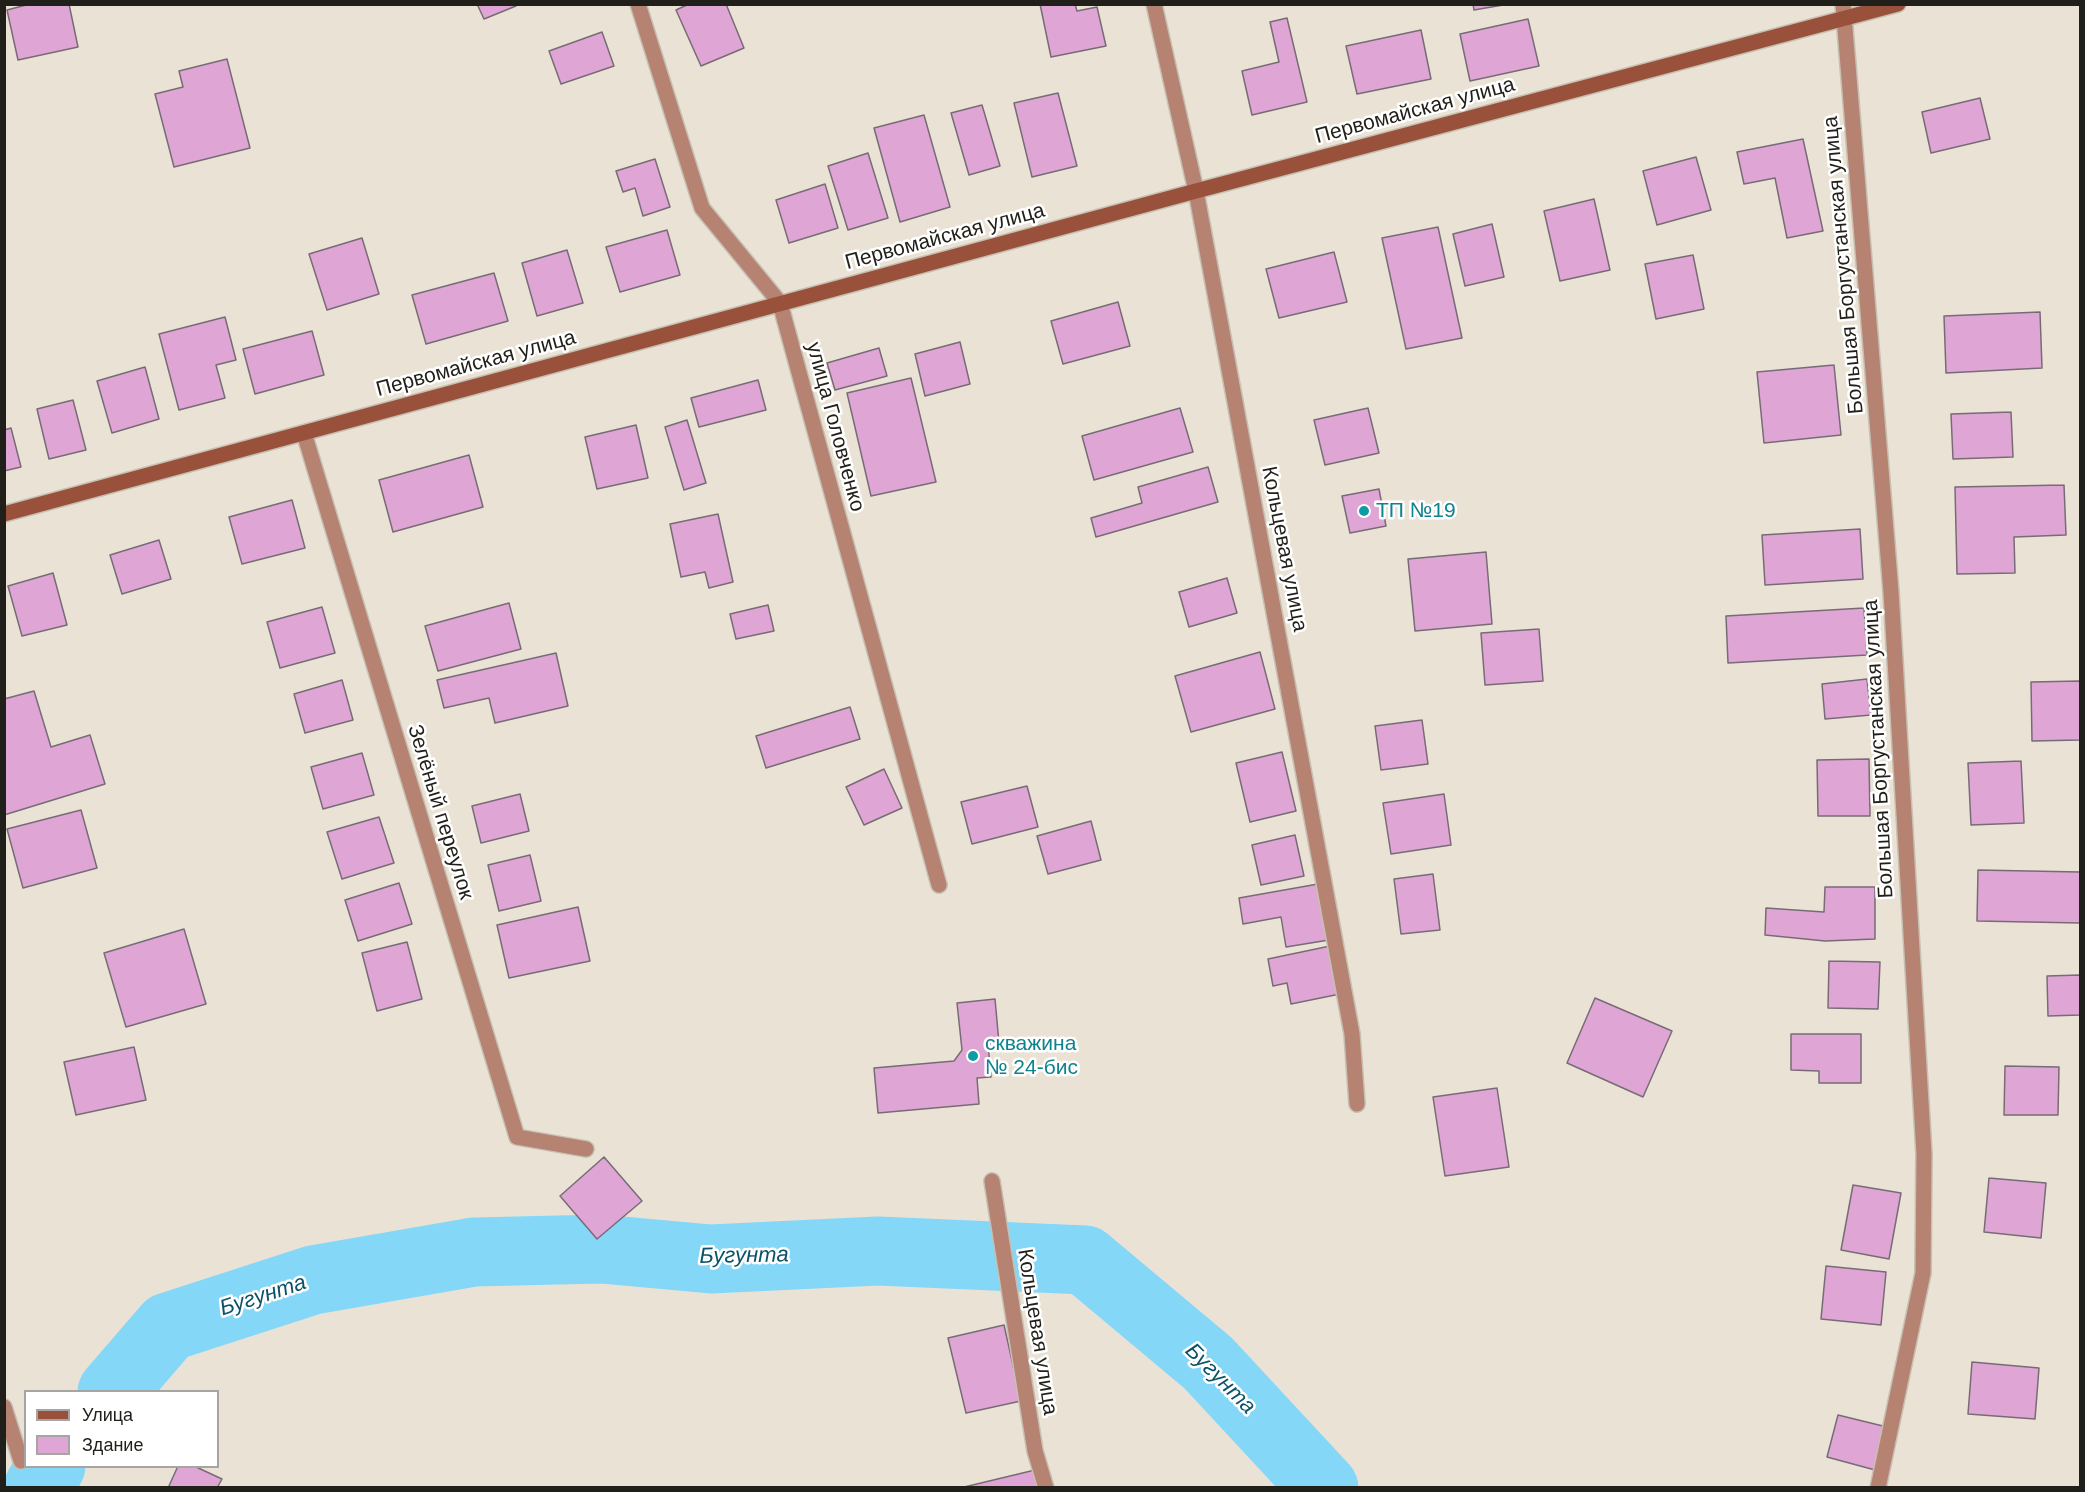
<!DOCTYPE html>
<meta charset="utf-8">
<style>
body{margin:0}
#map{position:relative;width:2085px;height:1492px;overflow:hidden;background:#eae3d5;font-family:Arial,sans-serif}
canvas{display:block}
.frame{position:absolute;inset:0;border:6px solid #211f19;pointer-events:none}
.legend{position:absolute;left:24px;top:1390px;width:195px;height:78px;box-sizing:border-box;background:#fff;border:2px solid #a6a5a3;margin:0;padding:8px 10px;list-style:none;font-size:18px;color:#211f19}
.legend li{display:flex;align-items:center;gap:12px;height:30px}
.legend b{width:30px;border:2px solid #a6a5a3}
</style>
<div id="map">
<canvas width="2085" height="1492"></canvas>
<div class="frame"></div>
<ul class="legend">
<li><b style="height:8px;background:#9a513b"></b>Улица</li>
<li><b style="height:16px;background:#dfa5d5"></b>Здание</li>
</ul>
</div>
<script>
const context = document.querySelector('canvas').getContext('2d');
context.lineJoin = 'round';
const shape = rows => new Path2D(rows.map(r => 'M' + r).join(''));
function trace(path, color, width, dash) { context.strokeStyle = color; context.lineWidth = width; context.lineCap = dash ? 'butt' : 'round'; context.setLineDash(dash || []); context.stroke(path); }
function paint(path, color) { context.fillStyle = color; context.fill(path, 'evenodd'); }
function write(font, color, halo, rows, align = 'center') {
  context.font = font + ' Arial,sans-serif'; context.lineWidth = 5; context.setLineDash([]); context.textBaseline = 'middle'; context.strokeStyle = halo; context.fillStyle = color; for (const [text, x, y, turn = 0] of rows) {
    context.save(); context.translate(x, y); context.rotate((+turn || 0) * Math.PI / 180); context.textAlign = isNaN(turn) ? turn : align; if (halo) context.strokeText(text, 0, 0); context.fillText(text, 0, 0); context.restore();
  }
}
const river = shape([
 [112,1392,168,1327,313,1280,474,1252,601,1249,711,1259,878,1251,1085,1260,1208,1363,1324,1488],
 [38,1488,51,1466]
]);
const building = shape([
 [30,4,69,4,78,47,18,60,7,10,30,4],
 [477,4,515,4,516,6,484,19,477,4],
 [689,4,726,4,744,48,701,66,676,10,689,4],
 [1040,4,1075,4,1077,11,1097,7,1106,46,1051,57,1040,4],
 [1473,4,1509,4,1474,10,1473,4],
 [1287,18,1307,102,1252,115,1242,71,1279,62,1270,22,1287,18],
 [1528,19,1539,66,1470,81,1460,34,1528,19],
 [1421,30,1431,79,1357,94,1346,46,1421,30],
 [602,32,614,66,561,84,549,51,602,32],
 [227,59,250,148,174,167,155,94,183,87,179,71,227,59],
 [1058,93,1077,166,1032,177,1014,103,1058,93],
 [1980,98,1990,139,1931,153,1922,112,1980,98],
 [982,105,1000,166,969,175,951,113,982,105],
 [924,115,950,207,900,222,874,128,924,115],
 [1803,139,1823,231,1787,238,1775,178,1744,184,1737,152,1803,139],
 [868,153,888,218,848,230,828,166,868,153],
 [1696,157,1711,210,1657,225,1643,171,1696,157],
 [655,159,670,207,643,216,635,188,623,192,616,171,655,159],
 [825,184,838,228,789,243,776,200,825,184],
 [1594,199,1610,270,1560,281,1544,211,1594,199],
 [1492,224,1504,277,1465,286,1453,234,1492,224],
 [1438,227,1462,338,1406,349,1382,238,1438,227],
 [667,230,680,275,620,292,606,247,667,230],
 [362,238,379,294,327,310,309,254,362,238],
 [567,250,583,303,537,316,522,263,567,250],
 [1334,252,1347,302,1279,318,1266,269,1334,252],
 [1693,255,1704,309,1656,319,1645,264,1693,255],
 [494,273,508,321,426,344,412,295,494,273],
 [1118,302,1130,346,1063,364,1051,321,1118,302],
 [2040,312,2042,368,1946,373,1944,316,2040,312],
 [225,317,236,360,216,365,225,398,179,410,159,334,225,317],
 [312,331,324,375,255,394,243,349,312,331],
 [960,342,970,384,925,396,915,354,960,342],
 [879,348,887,376,835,390,827,363,879,348],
 [1834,365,1841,435,1764,443,1757,372,1834,365],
 [145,367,159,419,112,433,97,381,145,367],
 [911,378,936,482,871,496,847,393,911,378],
 [758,380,766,410,699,427,691,398,758,380],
 [73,400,86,450,49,459,37,409,73,400],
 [1180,408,1193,452,1094,480,1082,436,1180,408],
 [1368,408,1379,453,1325,465,1314,420,1368,408],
 [2011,412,2013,457,1953,459,1951,414,2011,412],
 [687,420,706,483,684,490,665,427,687,420],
 [636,425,648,478,597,489,585,437,636,425],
 [11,428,21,467,4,471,4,430,11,428],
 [469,455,483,507,393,532,379,480,469,455],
 [1208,467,1218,502,1096,537,1091,518,1142,503,1138,487,1208,467],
 [2064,485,2066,535,2014,537,2015,573,1957,574,1955,487,2064,485],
 [1379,489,1386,526,1350,533,1342,496,1379,489],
 [292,500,305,548,242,564,229,517,292,500],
 [718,514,733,582,709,588,705,572,681,577,670,524,718,514],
 [1860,529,1863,579,1765,585,1762,535,1860,529],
 [159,540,171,579,122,594,110,555,159,540],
 [1486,552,1492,624,1415,631,1408,559,1486,552],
 [53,573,67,625,22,636,8,586,53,573],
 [1227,578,1237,613,1189,627,1179,592,1227,578],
 [509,603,521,649,438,671,425,626,509,603],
 [768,605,774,631,736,639,730,614,768,605],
 [322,607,335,653,280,668,267,622,322,607],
 [1864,608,1867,655,1728,663,1726,616,1864,608],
 [1539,629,1543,681,1485,685,1481,633,1539,629],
 [1260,652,1275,709,1191,732,1175,676,1260,652],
 [556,653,568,706,495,723,489,698,444,708,437,680,556,653],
 [1867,679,1871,715,1825,719,1822,684,1867,679],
 [342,680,353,720,305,733,294,694,342,680],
 [2080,681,2080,740,2032,741,2031,682,2080,681],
 [34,691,51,747,90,735,105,784,4,815,4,699,34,691],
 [850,707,860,739,766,768,756,736,850,707],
 [1422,720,1428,764,1381,770,1375,726,1422,720],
 [1282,752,1296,811,1250,822,1236,763,1282,752],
 [362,753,374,795,323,809,311,767,362,753],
 [1869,759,1870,816,1818,816,1817,760,1869,759],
 [2021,761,2024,823,1971,825,1968,763,2021,761],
 [884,769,902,808,864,825,846,787,884,769],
 [1027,786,1038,827,972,844,961,802,1027,786],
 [520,794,529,831,481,843,472,806,520,794],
 [1444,794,1451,845,1391,854,1383,803,1444,794],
 [81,810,97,868,23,888,7,829,81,810],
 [379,817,394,863,342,879,327,832,379,817],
 [1091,821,1101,860,1048,874,1037,836,1091,821],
 [1295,835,1304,876,1261,885,1252,845,1295,835],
 [530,855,541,901,499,911,488,865,530,855],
 [1978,870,2080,872,2080,923,1977,921,1978,870],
 [1433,874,1440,930,1401,934,1394,879,1433,874],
 [399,883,412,924,358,941,345,900,399,883],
 [1318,884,1329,940,1286,947,1281,917,1243,924,1239,898,1318,884],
 [1825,887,1875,887,1875,939,1825,941,1765,935,1766,908,1824,912,1825,887],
 [578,907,590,961,509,978,497,925,578,907],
 [184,929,206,1004,126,1027,104,953,184,929],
 [407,942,422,999,377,1011,362,953,407,942],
 [1330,946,1340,994,1291,1004,1287,983,1273,986,1268,959,1330,946],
 [1829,961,1880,962,1878,1009,1828,1008,1829,961],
 [2080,975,2080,1015,2048,1016,2047,976,2080,975],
 [1595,998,1672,1031,1643,1097,1567,1063,1595,998],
 [995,999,999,1043,988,1044,991,1077,977,1078,979,1104,878,1113,874,1068,954,1061,962,1050,957,1003,995,999],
 [1791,1034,1861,1034,1861,1083,1819,1083,1819,1071,1791,1070,1791,1034],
 [134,1047,146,1100,76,1115,64,1062,134,1047],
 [2005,1066,2059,1067,2058,1115,2004,1115,2005,1066],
 [1497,1088,1509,1167,1445,1176,1433,1097,1497,1088],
 [604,1157,642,1201,597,1239,560,1196,604,1157],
 [1989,1178,2046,1183,2041,1238,1984,1232,1989,1178],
 [1853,1185,1901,1193,1889,1259,1841,1250,1853,1185],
 [1826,1266,1886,1272,1881,1325,1821,1319,1826,1266],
 [1004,1325,1021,1401,966,1413,948,1338,1004,1325],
 [1972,1362,2039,1368,2035,1419,1968,1414,1972,1362],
 [1838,1415,1887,1427,1875,1470,1827,1457,1838,1415],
 [178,1466,194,1466,222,1479,217,1488,168,1488,178,1466],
 [1035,1470,1039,1488,960,1488,1035,1470]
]);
const street = shape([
 [638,4,702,208,780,303,939,885],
 [1154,4,1196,191,1352,1034,1357,1104],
 [1843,4,1891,592,1924,1154,1923,1273,1878,1488],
 [304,433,517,1137,586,1149],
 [992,1181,1035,1451,1046,1488],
 [4,1407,21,1461]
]);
const secondary = shape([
 [4,514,1196,191,1898,4]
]);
const markers = [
 [1364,511,6,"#0f9aa8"],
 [973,1056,6,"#0f9aa8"]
];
const streetNames = [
 ["Первомайская улица",1415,111,-15],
 ["Первомайская улица",945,237,-15],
 ["Большая Боргустанская улица",1844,265,-95],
 ["Первомайская улица",476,364,-15],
 ["улица Головченко",835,427,75],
 ["Кольцевая улица",1284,549,79],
 ["Большая Боргустанская улица",1879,749,-93],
 ["Зелёный переулок",440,812,73],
 ["Кольцевая улица",1037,1332,81]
];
const cultureNames = [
 ["ТП №19",1376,511],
 ["скважина",985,1044],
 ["№ 24-бис",985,1068]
];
const waterNames = [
 ["Бугунта",744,1256,-1],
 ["Бугунта",263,1296,-18],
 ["Бугунта",1220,1379,45]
];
trace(river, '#85d7f8', 69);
paint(building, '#dfa5d5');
trace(building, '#776c75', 1.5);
trace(street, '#c6c0b3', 18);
trace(secondary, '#c6c0b3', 18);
trace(street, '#b68272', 15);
trace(secondary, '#9a513b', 15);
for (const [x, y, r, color] of markers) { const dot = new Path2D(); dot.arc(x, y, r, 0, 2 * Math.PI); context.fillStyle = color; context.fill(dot); trace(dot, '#fff', 2); }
write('21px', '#211f19', '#fff', streetNames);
write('21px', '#0d838f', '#fff', cultureNames, 'left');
write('italic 22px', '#0c5268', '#fff', waterNames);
</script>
